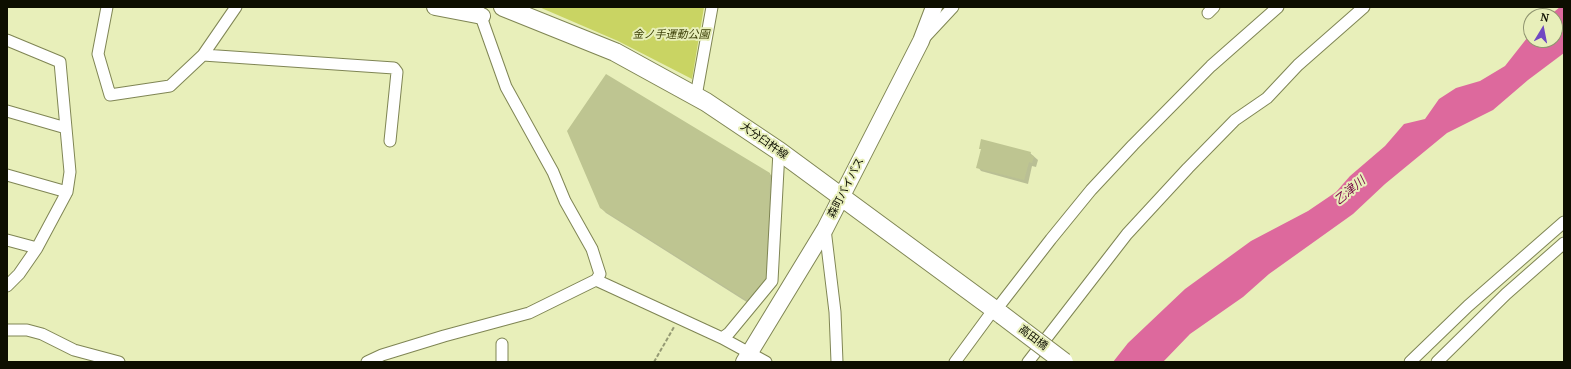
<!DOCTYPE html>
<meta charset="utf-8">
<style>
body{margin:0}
#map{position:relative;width:1571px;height:369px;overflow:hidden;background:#e8efba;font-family:"PT Serif",serif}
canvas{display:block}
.frame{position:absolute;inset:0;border:8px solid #0d0e00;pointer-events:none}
.north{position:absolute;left:1523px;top:8px;width:40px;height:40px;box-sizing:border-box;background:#e8efba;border:1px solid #909570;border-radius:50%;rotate:10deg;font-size:11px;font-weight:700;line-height:16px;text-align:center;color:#0d0e00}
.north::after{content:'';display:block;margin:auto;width:14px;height:18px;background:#7049c2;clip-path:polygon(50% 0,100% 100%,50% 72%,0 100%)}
</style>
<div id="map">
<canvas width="1571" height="369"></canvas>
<div class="frame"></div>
<div class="north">N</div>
</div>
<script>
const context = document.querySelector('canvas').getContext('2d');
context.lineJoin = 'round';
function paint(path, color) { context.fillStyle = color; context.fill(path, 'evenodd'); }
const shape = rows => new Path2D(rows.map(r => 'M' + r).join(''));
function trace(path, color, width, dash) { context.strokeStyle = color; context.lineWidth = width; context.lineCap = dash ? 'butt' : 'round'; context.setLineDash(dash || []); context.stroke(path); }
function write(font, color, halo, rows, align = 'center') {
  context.font = font + ' "PT Serif","Noto Sans JP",serif'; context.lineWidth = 4; context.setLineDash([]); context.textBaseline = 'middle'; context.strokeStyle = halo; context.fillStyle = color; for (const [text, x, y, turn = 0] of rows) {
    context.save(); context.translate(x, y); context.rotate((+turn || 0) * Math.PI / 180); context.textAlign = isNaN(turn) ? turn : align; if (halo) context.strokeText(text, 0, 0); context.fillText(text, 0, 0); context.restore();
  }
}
const green = shape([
 [539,7,704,7,692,79,618,41]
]);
const water = shape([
 [1560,7,1564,7,1564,53,1528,80,1493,110,1447,133,1385,184,1353,214,1269,274,1243,297,1190,334,1163,362,1113,362,1128,343,1185,289,1251,241,1308,211,1336,192,1350,176,1385,146,1404,124,1425,119,1439,99,1456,88,1480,81,1505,66,1531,33,1531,40,1555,40,1555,16,1549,16]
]);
const shadow = shape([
 [980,148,1030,153,1038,160,1036,167,1032,166,1028,184,981,171,978,167,982,150],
 [770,174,775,179,773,282,753,306,606,213,601,208]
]);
const building = shape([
 [606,74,770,173,768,277,748,301,600,208,567,131],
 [981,139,1031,152,1030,155,1034,156,1032,163,1029,162,1024,180,976,168,981,149,979,149]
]);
const path = shape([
 [654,362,674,327]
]);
const street = shape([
 [107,7,98,54,110,95,170,86,203,55,394,68,397,72,390,141],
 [1208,13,1214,7],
 [926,36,953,7],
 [7,40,60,62,70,172,67,192,37,248,19,274,7,286],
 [203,55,236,7],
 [696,96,712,7],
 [7,111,66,128],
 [7,175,67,192],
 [825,229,835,312,837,362],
 [7,240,37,248],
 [596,280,722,338,766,362],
 [996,310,1051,239,1091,190,1133,145,1211,66,1278,7],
 [7,330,27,330,42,334,74,350,119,362],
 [722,338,729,333,772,281,779,151],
 [367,362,382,355,444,336,529,313,596,280,600,274,592,249,565,201,553,172,506,87,479,11],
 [502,362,502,344],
 [955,362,994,309],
 [1028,362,1127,234,1188,168,1235,120,1267,98,1298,65,1364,7],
 [1410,362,1468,306,1564,222],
 [1437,362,1506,294,1564,243]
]);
const secondary = shape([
 [435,7,482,16],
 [744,362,825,229,921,41,934,7]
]);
const primary = shape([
 [503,7,615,52,706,102,779,151,1002,315]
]);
const primaryBridge = shape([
 [1002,315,1064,362]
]);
const parkNames = [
 ["金ノ手運動公園",671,35]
];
const streetNames = [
 ["大分臼杵線",764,141,35],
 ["森町バイパス",846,188,-63],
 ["高田橋",1033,338,37]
];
const waterNames = [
 ["乙津川",1350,191,-40]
];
paint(green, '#c9d463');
paint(water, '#dd699d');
paint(shadow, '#0003');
paint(building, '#bec591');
trace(street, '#7f8554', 13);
trace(secondary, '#7f8554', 18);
trace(primary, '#7f8554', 20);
trace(path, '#949973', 2, [4, 2]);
trace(street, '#fff', 11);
trace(secondary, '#fff', 16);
trace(primary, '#fff', 18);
trace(primaryBridge, '#7f8554', 20, []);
trace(primaryBridge, '#fff', 18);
write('italic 11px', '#3c4008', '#e8efba', parkNames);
write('11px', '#0d0e00', '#e8efba', streetNames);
write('italic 12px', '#740344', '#e8efba', waterNames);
</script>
